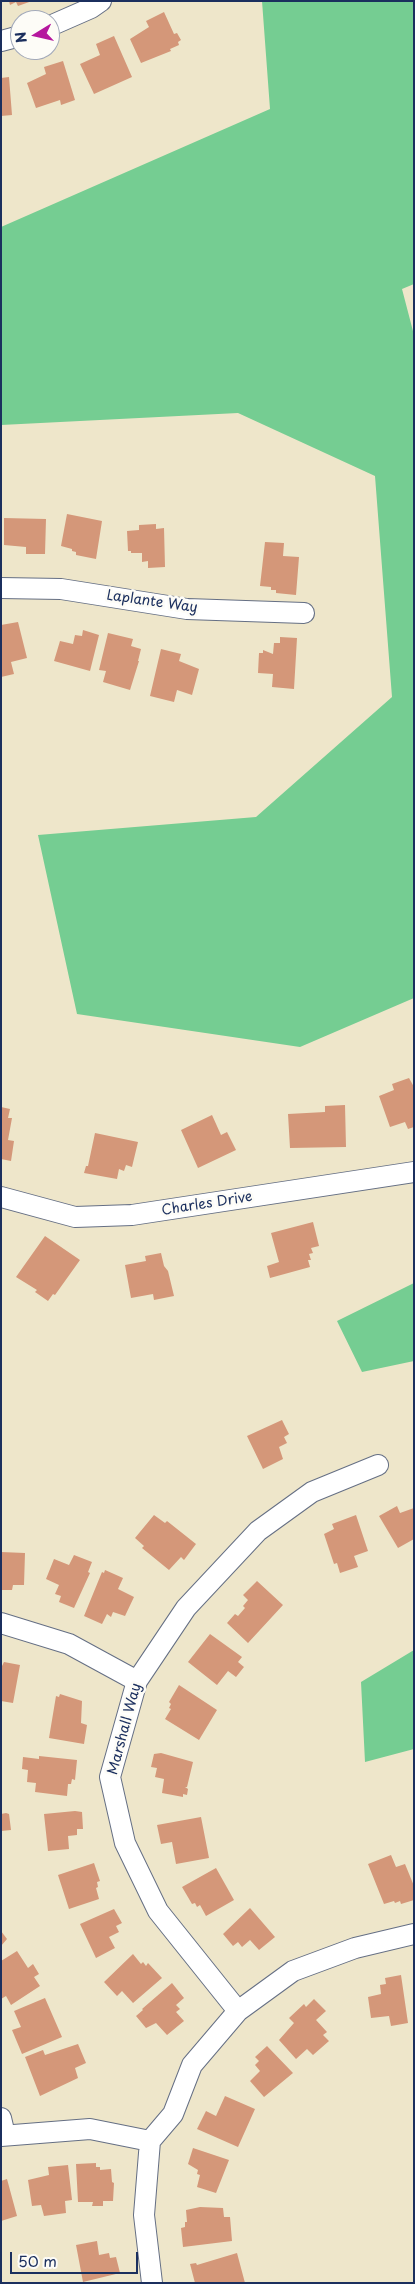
<!DOCTYPE html>
<style>
body{margin:0}
#map{position:relative;width:415px;height:2284px;overflow:hidden;background:#eee6ca;font-family:"Playpen Sans",sans-serif}
canvas{display:block}
.frame{position:absolute;inset:0;border:2px solid #1b2f5e;pointer-events:none}
.north{position:absolute;left:10px;top:10px;width:50px;height:50px;box-sizing:border-box;background:#fdfcf7;border:1px solid #a3aaba;border-radius:50%;rotate:261deg;font-size:14px;font-weight:700;line-height:20px;text-align:center;color:#1b2f5e}
.north::after{content:'';display:block;margin:auto;width:18px;height:22px;background:#b5179e;clip-path:polygon(50% 0,100% 100%,50% 72%,0 100%)}
.scale{position:absolute;left:10px;top:2252px;width:128px;height:22px;box-sizing:border-box;border:2px solid #1b2f5e;border-top:0;padding-left:6px;font-size:15px;line-height:18px;white-space:nowrap;color:#1b2f5e;-webkit-text-stroke:4px #fdfcf7;paint-order:stroke}
</style>
<div id="map">
<canvas width="415" height="2284"></canvas>
<div class="frame"></div>
<div class="north">N</div>
<div class="scale">50 m</div>
</div>
<script>
const context = document.querySelector('canvas').getContext('2d');
context.lineJoin = 'round';
function paint(path, color) { context.fillStyle = color; context.fill(path, 'evenodd'); }
const shape = rows => new Path2D(rows.map(r => 'M' + r).join(''));
function trace(path, color, width, dash) { context.strokeStyle = color; context.lineWidth = width; context.lineCap = dash ? 'butt' : 'round'; context.setLineDash(dash || []); context.stroke(path); }
function write(font, color, halo, rows, align = 'center') {
  context.font = font + ' "Playpen Sans",sans-serif'; context.lineWidth = 5; context.setLineDash([]); context.textBaseline = 'middle'; context.strokeStyle = halo; context.fillStyle = color; for (const [text, x, y, turn = 0] of rows) {
    context.save(); context.translate(x, y); context.rotate((+turn || 0) * Math.PI / 180); context.textAlign = isNaN(turn) ? turn : align; if (halo) context.strokeText(text, 0, 0); context.fillText(text, 0, 0); context.restore();
  }
}
const green = shape([
 [262,1,414,1,414,284,402,289,414,335,414,998,300,1047,77,1014,38,835,256,817,392,697,375,476,238,413,1,425,1,227,270,109],
 [414,1283,414,1361,362,1372,337,1321],
 [414,1650,414,1749,365,1762,361,1682]
]);
const building = shape([
 [9,1,32,1,18,6,16,2,10,5],
 [164,12,174,34,177,33,181,40,178,42,179,45,170,49,171,51,141,63,130,39,149,27,146,21],
 [114,36,132,77,94,94,80,64,100,55,96,44],
 [63,61,75,100,61,105,60,100,36,108,27,83,46,74,44,67],
 [9,77,12,115,1,116,1,78],
 [67,514,102,521,96,559,76,555,76,552,72,551,72,549,61,546],
 [4,518,46,519,45,554,26,554,26,547,4,545],
 [156,524,156,529,164,528,165,567,148,568,148,561,142,562,142,553,131,553,131,551,128,551,127,531,139,530,139,525],
 [265,542,284,543,283,556,299,557,296,595,276,593,276,590,271,590,271,587,260,586],
 [18,622,27,658,11,662,14,674,1,677,1,625],
 [83,630,99,635,90,671,54,661,60,641,73,644,75,635,82,636],
 [108,633,133,639,131,646,141,649,138,661,139,661,130,690,103,682,106,671,99,670],
 [280,637,297,638,294,689,272,687,273,674,258,673,259,653,263,653,263,650,273,654,274,643,280,643],
 [161,649,181,654,179,661,199,669,192,695,177,690,174,702,150,696],
 [409,1078,414,1087,414,1127,408,1129,405,1122,390,1127,379,1096,394,1090,392,1084],
 [345,1105,346,1147,290,1148,288,1114,325,1112,325,1106],
 [1,1107,10,1109,8,1118,12,1118,8,1140,14,1141,11,1161,1,1159],
 [212,1115,221,1135,227,1132,236,1150,198,1168,181,1130],
 [95,1133,138,1142,132,1167,126,1165,124,1171,119,1169,117,1179,84,1173,86,1166,88,1166],
 [313,1222,319,1246,311,1248,313,1253,309,1254,311,1260,308,1260,310,1267,270,1278,267,1266,279,1262,271,1233],
 [45,1236,80,1260,55,1295,53,1294,48,1301,35,1292,37,1290,16,1277],
 [161,1253,164,1266,168,1271,174,1296,154,1300,153,1294,131,1298,125,1265,146,1261,145,1256],
 [282,1420,289,1434,284,1437,287,1443,279,1447,283,1459,263,1469,247,1436],
 [397,1506,400,1513,414,1508,414,1539,398,1548,379,1516],
 [154,1515,165,1523,167,1521,196,1544,184,1560,181,1557,169,1570,142,1548,144,1546,135,1538],
 [356,1515,368,1551,354,1556,358,1567,340,1573,337,1563,334,1564,324,1534,334,1529,332,1524],
 [1,1552,25,1553,24,1585,13,1585,12,1590,1,1590],
 [74,1555,92,1562,88,1572,90,1573,74,1608,59,1602,61,1596,55,1594,59,1585,46,1579,54,1559,69,1565],
 [105,1570,123,1578,118,1589,134,1597,125,1616,113,1612,111,1617,107,1614,102,1624,84,1616,102,1572,104,1573],
 [257,1581,283,1605,248,1643,227,1623,235,1614,238,1616,245,1608,243,1606,248,1600,243,1595],
 [210,1634,242,1657,238,1662,244,1667,236,1677,228,1671,217,1685,188,1662],
 [4,1662,20,1665,13,1703,1,1701,1,1668],
 [179,1685,217,1710,199,1740,165,1719,171,1709,169,1708,171,1704,169,1702],
 [60,1694,82,1701,81,1723,87,1725,84,1744,49,1738,56,1696,59,1697],
 [161,1753,193,1762,187,1787,185,1787,188,1789,187,1795,183,1794,183,1797,162,1793,164,1779,155,1777,157,1768,151,1767,154,1754],
 [39,1756,77,1760,75,1780,72,1779,71,1784,68,1784,67,1796,35,1792,36,1783,27,1782,28,1770,22,1769,23,1757,39,1759],
 [75,1811,82,1812,83,1829,77,1829,77,1835,68,1836,69,1849,48,1851,44,1814],
 [6,1813,9,1814,11,1830,1,1831,1,1814],
 [201,1817,209,1858,176,1864,172,1842,161,1844,157,1825],
 [391,1855,396,1867,405,1864,414,1886,414,1900,401,1904,400,1901,395,1903,394,1901,384,1904,368,1864],
 [94,1863,100,1881,97,1882,98,1887,96,1888,99,1899,69,1909,58,1875],
 [216,1868,234,1900,206,1916,200,1905,197,1907,195,1903,192,1904,182,1887],
 [250,1908,275,1937,259,1950,250,1940,242,1947,238,1942,233,1946,223,1934],
 [114,1909,122,1923,116,1926,119,1932,109,1937,115,1948,96,1958,80,1924],
 [1,1931,7,1939,1,1946],
 [17,1951,28,1968,33,1964,39,1974,34,1977,40,1986,11,2005,6,1996,1,1999,1,1961],
 [133,1954,141,1964,143,1962,146,1966,148,1963,162,1978,133,2003,122,1991,117,1996,104,1982],
 [401,1975,408,2023,391,2026,389,2016,371,2018,368,1997,381,1994,380,1985,386,1984,385,1978],
 [172,1983,184,1998,176,2005,180,2009,176,2012,184,2021,167,2035,156,2023,146,2028,136,2016,143,2010,142,2009],
 [45,1998,62,2037,22,2054,12,2030,21,2027,14,2011],
 [314,1999,326,2011,316,2020,327,2032,323,2035,329,2041,313,2055,307,2049,296,2059,279,2040,294,2023,289,2018,304,2004,306,2007],
 [78,2044,86,2063,75,2068,78,2078,40,2096,25,2057,43,2050,45,2055],
 [267,2046,293,2073,264,2097,250,2081,260,2071,255,2065,259,2061,255,2057],
 [225,2096,255,2109,238,2147,197,2129,206,2111,216,2116],
 [193,2148,229,2160,216,2193,197,2187,200,2175,197,2174,198,2170,188,2164],
 [96,2163,96,2167,100,2167,100,2170,111,2169,112,2182,114,2183,113,2201,103,2201,103,2206,92,2206,93,2202,78,2202,76,2164],
 [68,2165,72,2200,65,2201,66,2213,44,2216,41,2205,32,2206,28,2180,49,2175,48,2167],
 [7,2179,17,2216,1,2221,1,2181],
 [200,2207,223,2208,224,2217,230,2217,232,2241,183,2247,181,2228,185,2227,185,2222,187,2222,186,2210],
 [97,2241,99,2255,109,2253,110,2258,116,2257,120,2273,83,2282,76,2245],
 [237,2253,245,2283,195,2283,190,2264,196,2263,197,2265]
]);
const minor = shape([
 [50,26,91,8,101,1],
 [1,41,20,36],
 [1,588,61,589,187,609,304,613],
 [1,1197,75,1217,132,1215,414,1172],
 [1,1623,69,1644,137,1681],
 [238,2011,158,1911,125,1843,110,1777,137,1681,186,1608,258,1531,312,1492,378,1465],
 [1,2118,5,2135],
 [1,2136,90,2129,150,2141],
 [152,2283,144,2215,150,2141,173,2114,192,2065,238,2011,293,1971,355,1948,414,1934]
]);
const streetNames = [
 ["Laplante Way",152,602,8],
 ["Charles Drive",207,1204,-9],
 ["Marshall Way",125,1729,-75]
];
paint(green, '#75cd92');
paint(building, '#d49779');
trace(minor, '#656f84', 22);
trace(minor, '#fff', 20);
write('14px', '#1b2f5e', '#fdfcf7', streetNames);
</script>
